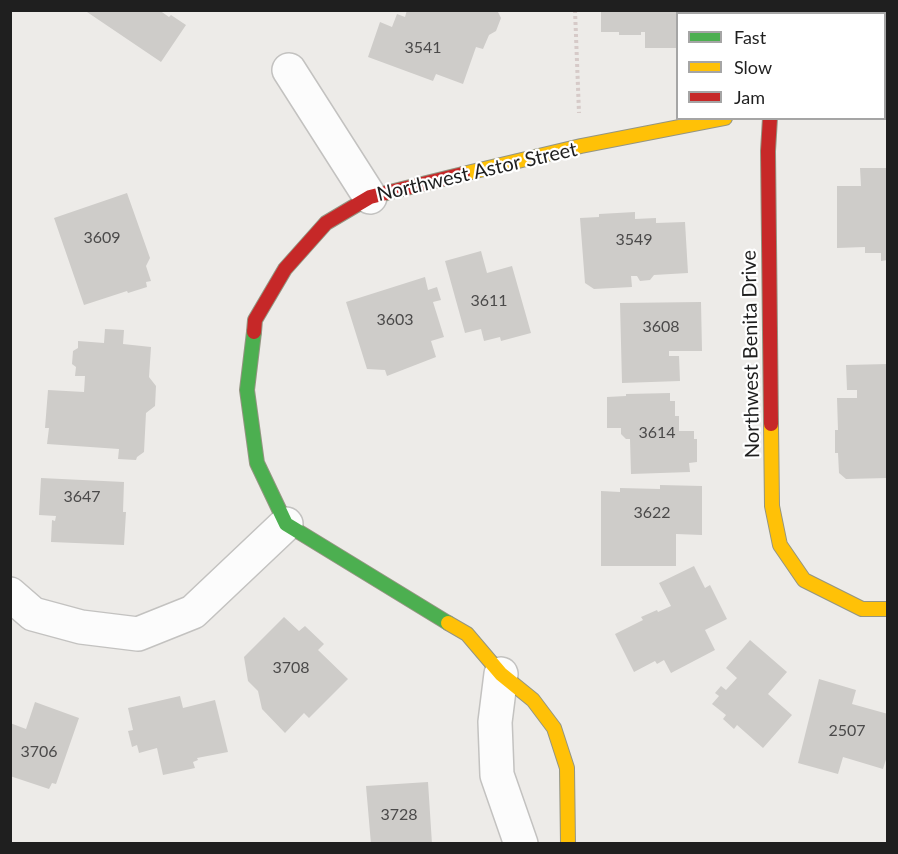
<!DOCTYPE html>
<style>
body{margin:0}
#map{position:relative;width:898px;height:854px;overflow:hidden;background:#edebe8;font-family:Lato,sans-serif}
canvas{display:block}
.frame{position:absolute;inset:0;border:12px solid #1f1f1f;pointer-events:none}
.legend{position:absolute;left:676px;top:12px;width:210px;height:108px;box-sizing:border-box;background:#fff;border:2px solid #a5a5a5;margin:0;padding:8px 10px;list-style:none;font-size:18px;color:#1f1f1f}
.legend li{display:flex;align-items:center;gap:12px;height:30px}
.legend b{width:30px;border:2px solid #a5a5a5}
</style>
<div id="map">
<canvas width="898" height="854"></canvas>
<div class="frame"></div>
<ul class="legend">
<li><b style="height:8px;background:#4caf50"></b>Fast</li>
<li><b style="height:8px;background:#ffc107"></b>Slow</li>
<li><b style="height:8px;background:#c62828"></b>Jam</li>
</ul>
</div>
<script>
const context = document.querySelector('canvas').getContext('2d');
context.lineJoin = 'round';
function paint(path, color) { context.fillStyle = color; context.fill(path, 'evenodd'); }
const shape = rows => new Path2D(rows.map(r => 'M' + r).join(''));
function trace(path, color, width, dash) { context.strokeStyle = color; context.lineWidth = width; context.lineCap = dash ? 'butt' : 'round'; context.setLineDash(dash || []); context.stroke(path); }
function write(font, color, halo, rows, align = 'center') {
  context.font = font + ' Lato,sans-serif'; context.lineWidth = 4.5; context.setLineDash([]); context.textBaseline = 'middle'; context.strokeStyle = halo; context.fillStyle = color; for (const [text, x, y, turn = 0] of rows) {
    context.save(); context.translate(x, y); context.rotate((+turn || 0) * Math.PI / 180); context.textAlign = isNaN(turn) ? turn : align; if (halo) context.strokeText(text, 0, 0); context.fillText(text, 0, 0); context.restore();
  }
}
const building = shape([
 [89,10,159,10,169,17,171,15,186,25,161,62,87,12],
 [407,10,497,10,501,18,496,31,489,35,483,49,476,47,463,84,436,74,433,81,368,57,380,22,392,27,397,14,405,17],
 [601,10,686,10,686,14,678,14,678,48,645,48,645,32,641,32,641,35,619,35,619,32,601,32],
 [697,10,780,10,780,14,697,14],
 [795,10,885,10,885,14,795,13],
 [860,168,888,168,888,260,881,261,881,253,865,253,865,247,837,248,837,186,861,186],
 [127,193,150,258,146,266,151,281,146,282,147,287,128,293,127,291,84,305,54,218],
 [635,212,635,219,656,218,656,223,685,222,688,273,654,275,650,280,640,281,637,276,631,276,632,287,594,289,585,283,580,218,599,217,599,214],
 [481,251,487,273,512,266,531,333,501,341,500,337,484,341,481,329,465,333,445,261],
 [425,277,428,290,437,287,441,300,433,302,444,337,431,341,436,357,387,376,385,370,367,369,346,302],
 [701,302,702,351,669,351,669,356,679,356,680,381,622,383,620,303],
 [105,329,124,330,123,344,151,347,149,377,156,386,155,406,146,413,144,452,137,457,136,460,118,459,119,449,47,444,49,428,45,428,48,390,84,392,85,376,75,376,76,367,72,364,73,351,78,348,78,341,104,343],
 [888,364,887,478,846,479,839,473,838,453,835,453,835,430,838,430,837,398,857,398,857,390,847,390,846,365],
 [670,393,670,401,675,401,675,416,679,416,679,431,694,431,694,439,697,439,697,462,689,463,690,472,631,474,630,439,626,439,621,434,621,428,607,428,607,397,626,396,626,394],
 [41,478,124,482,123,512,126,512,124,545,51,542,52,520,55,521,56,516,39,515],
 [660,485,702,486,702,535,676,534,676,566,601,566,601,491,620,492,620,488,660,489],
 [694,566,705,588,710,585,727,619,705,630,715,650,671,673,664,660,657,664,655,661,634,672,615,634,643,620,641,617,657,610,658,612,671,606,659,583],
 [284,617,299,631,305,626,324,644,318,650,348,679,309,718,304,713,285,733,262,709,258,691,248,681,244,657],
 [750,640,787,672,768,694,792,715,763,748,737,725,734,729,723,719,726,715,712,704,719,696,715,693,721,686,726,690,737,678,726,668],
 [819,679,856,690,852,704,888,714,888,753,883,769,843,757,838,774,798,763],
 [180,696,183,708,215,700,228,752,197,758,198,760,193,762,195,768,163,775,157,748,139,753,137,745,132,747,128,731,133,730,128,708],
 [35,702,79,718,56,784,52,783,49,789,10,776,10,723,26,729],
 [428,782,432,844,371,844,366,786]
]);
const path = shape([
 [575,10,579,113]
]);
const street = shape([
 [289,70,370,197],
 [884,88,888,87],
 [10,594,33,614,81,627,138,634,193,612,286,524],
 [501,674,495,722,497,775,521,844]
]);
const fast = shape([
 [254,332,247,390,257,463,286,524,448,623]
]);
const slow = shape([
 [463,174,581,146,725,118],
 [771,424,772,506,780,545,804,580,862,609,888,609],
 [448,623,467,634,501,674,533,700,554,728,567,768,568,844]
]);
const jam = shape([
 [770,118,768,151,771,424],
 [254,332,255,320,285,269,326,223,370,197,463,174]
]);
const numberNames = [
 ["3541",423,48],
 ["3609",102,238],
 ["3549",634,240],
 ["3611",489,301],
 ["3603",395,320],
 ["3608",661,327],
 ["3614",657,433],
 ["3647",82,497],
 ["3622",652,513],
 ["3708",291,668],
 ["2507",847,731],
 ["3706",39,752],
 ["3728",399,815]
];
const streetNames = [
 ["Northwest Astor Street",477,172,-13],
 ["Northwest Benita Drive",751,354,-91]
];
paint(building, '#ceccc9');
trace(street, '#c3c2c0', 36);
trace(fast, '#949582', 16);
trace(slow, '#949582', 16);
trace(jam, '#949582', 16);
trace(path, '#d6cac8', 4, [3, 3]);
trace(street, '#fcfcfc', 33);
trace(fast, '#4caf50', 14);
trace(slow, '#ffc107', 14);
trace(jam, '#c62828', 14);
write('16px', '#4b4a4a', null, numberNames);
write('20px', '#1f1f1f', '#fff', streetNames);
</script>
